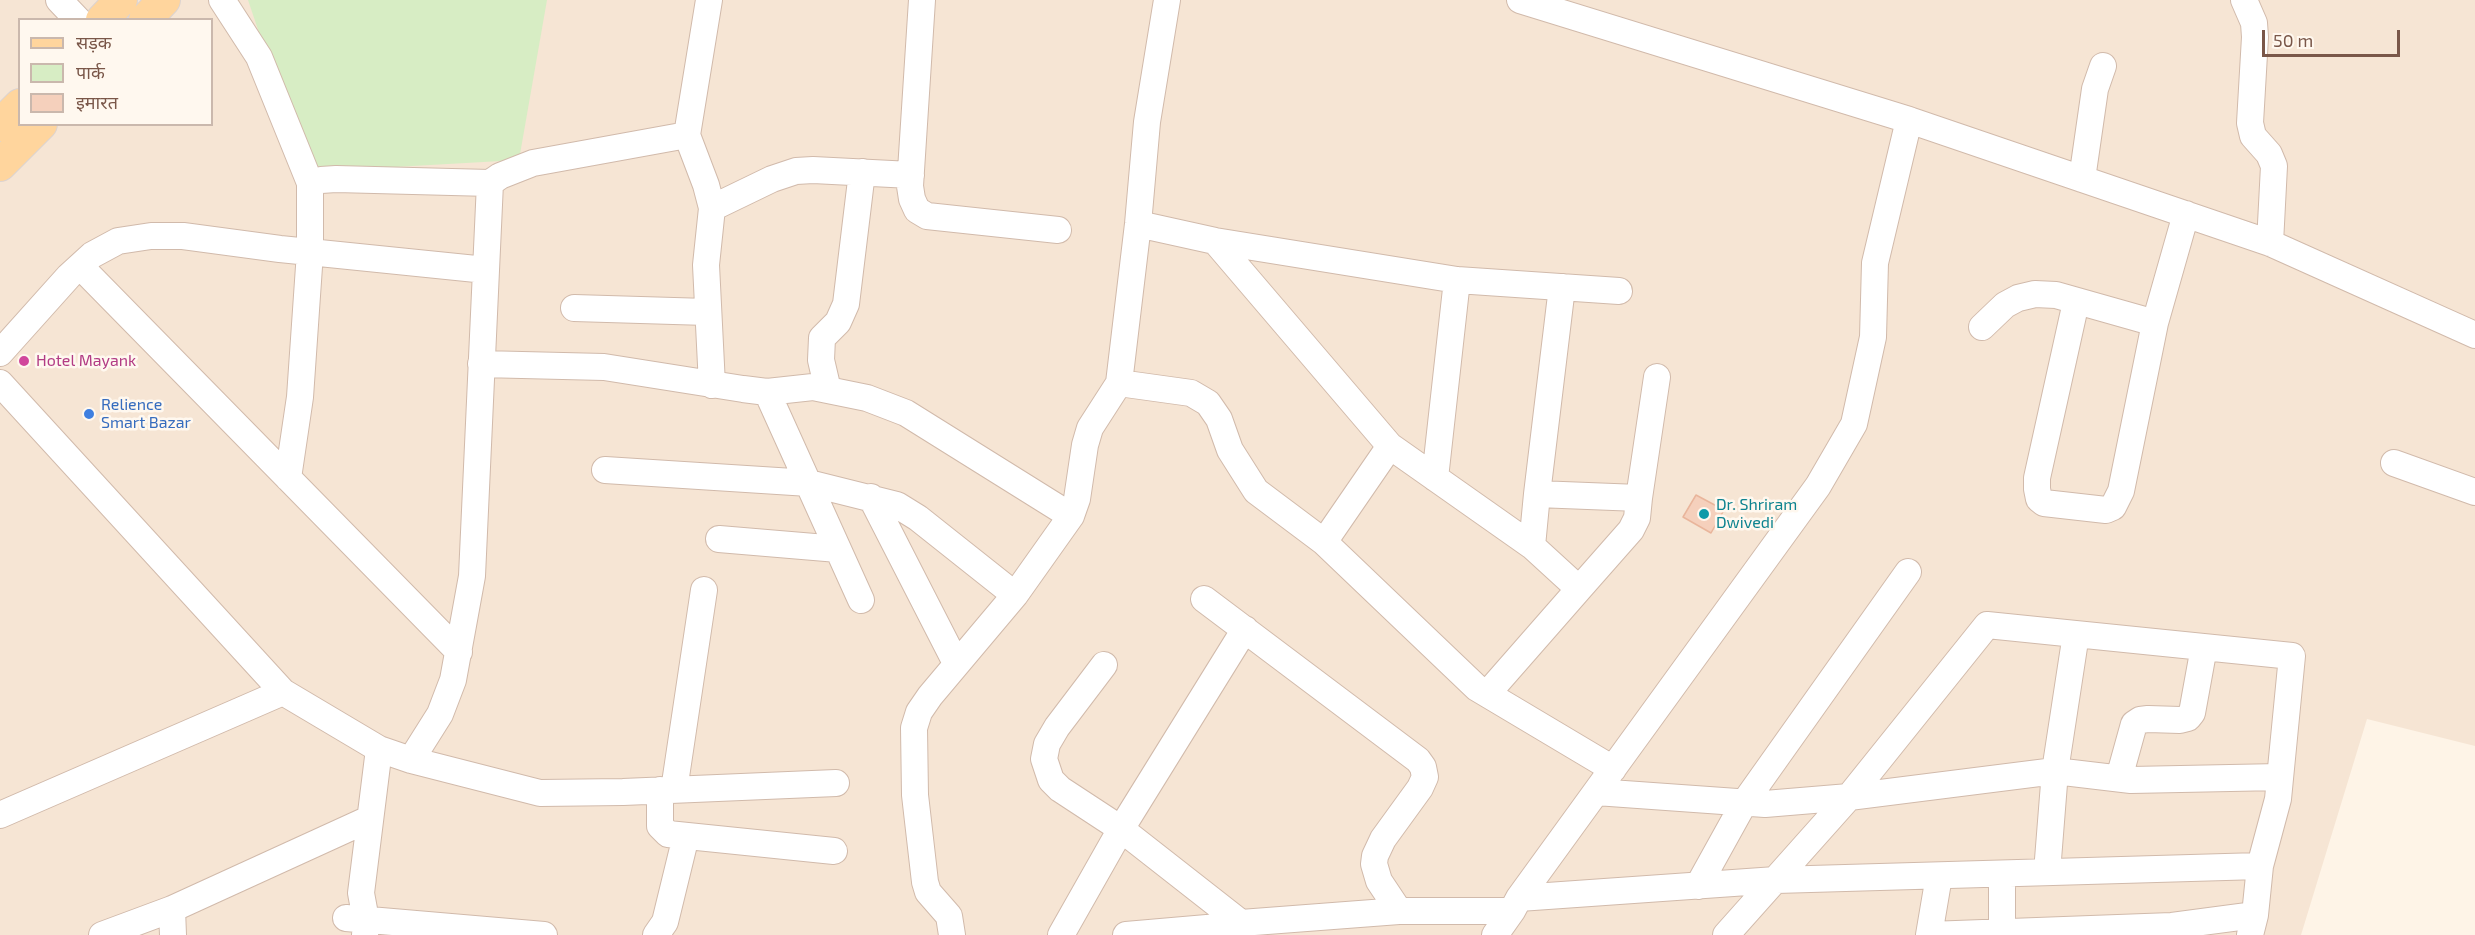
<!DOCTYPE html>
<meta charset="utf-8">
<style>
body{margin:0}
#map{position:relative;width:2475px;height:935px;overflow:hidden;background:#fef4e7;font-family:"Exo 2","Noto Sans Devanagari",sans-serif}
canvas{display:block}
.legend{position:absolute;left:18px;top:18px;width:195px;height:108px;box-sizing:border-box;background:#fff8ef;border:2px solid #cab8ad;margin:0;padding:8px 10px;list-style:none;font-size:18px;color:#7a5749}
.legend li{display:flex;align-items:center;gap:12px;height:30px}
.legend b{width:30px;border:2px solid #cab8ad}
.scale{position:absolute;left:2262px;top:30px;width:138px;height:27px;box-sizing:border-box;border:3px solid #7a5749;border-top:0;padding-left:8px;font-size:18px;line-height:21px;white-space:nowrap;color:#7a5749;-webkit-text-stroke:4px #fff8ef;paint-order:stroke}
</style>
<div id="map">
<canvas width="2475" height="935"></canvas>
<ul class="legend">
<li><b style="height:8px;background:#ffd59d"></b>सड़क</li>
<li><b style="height:16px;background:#d7edc4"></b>पार्क</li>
<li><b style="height:16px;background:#f5d0bc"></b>इमारत</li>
</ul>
<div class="scale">50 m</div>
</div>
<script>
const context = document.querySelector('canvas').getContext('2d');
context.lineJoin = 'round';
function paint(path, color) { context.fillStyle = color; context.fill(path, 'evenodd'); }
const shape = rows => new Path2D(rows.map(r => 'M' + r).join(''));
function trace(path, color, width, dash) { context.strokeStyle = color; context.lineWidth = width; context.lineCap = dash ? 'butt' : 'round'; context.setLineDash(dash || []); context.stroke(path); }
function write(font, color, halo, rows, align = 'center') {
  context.font = font + ' "Exo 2",sans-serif'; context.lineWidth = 5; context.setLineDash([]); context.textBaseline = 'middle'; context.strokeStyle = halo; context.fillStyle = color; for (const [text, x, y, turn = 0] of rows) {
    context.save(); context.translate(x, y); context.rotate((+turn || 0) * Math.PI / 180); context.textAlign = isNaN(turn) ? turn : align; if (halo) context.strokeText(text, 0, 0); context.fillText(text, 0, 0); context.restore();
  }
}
const residential = shape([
 [0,0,2475,0,2475,746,2367,719,2301,935,0,935],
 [20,20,212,20,212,124,20,124]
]);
const green = shape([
 [248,0,547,0,519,160,306,172]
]);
const building = shape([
 [1696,495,1724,510,1711,533,1683,517,1696,495]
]);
const minor = shape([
 [59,0,78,20],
 [222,0,259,57,310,183],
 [709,0,687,135,706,185,712,208,706,265,712,385],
 [922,0,910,186,912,199,917,210,927,216,1058,230],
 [1167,0,1147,122,1138,224,1119,383,1191,393,1208,403,1219,419,1230,450,1256,491,1324,542,1390,446],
 [1520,0,1909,120,2270,243,2475,335],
 [2244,0,2254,23,2255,37,2250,123,2253,136,2269,154,2274,166,2270,243],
 [2082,179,2095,89,2103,66],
 [712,208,772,179,796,171,813,170,911,175],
 [1138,224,1215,241,1457,280,1619,291],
 [1215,241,1390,446,1532,546,1537,494,1639,498,1657,377],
 [80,266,459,652],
 [2076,302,2037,478,2037,489,2039,499,2044,503,2106,510,2113,507,2121,491,2155,323,2186,214],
 [574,308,707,312],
 [1982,327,2005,305,2018,298,2035,294,2056,295,2155,323],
 [0,353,69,276,92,255,118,241,151,236,183,236,280,249,486,270],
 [481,364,604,367,743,389,767,392,813,387,867,398,906,413,1071,516],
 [0,383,283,692,379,749,411,760,540,793,623,792,836,783],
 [828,390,821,360,822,338,838,322,846,304,862,172],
 [767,392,861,600],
 [2394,463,2475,492],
 [605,470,809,483,897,505,918,518,1015,595],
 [288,478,300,397,310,252,310,183,321,180,336,179,490,183],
 [1435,478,1457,280],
 [1537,494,1562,287],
 [871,497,956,663],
 [719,539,838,549],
 [1324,542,1477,688,1613,769],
 [1579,589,1631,530,1637,518,1639,498],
 [1204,599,1418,760,1423,767,1425,777,1420,788,1383,839,1375,856,1374,864,1379,881,1399,911],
 [1104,665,1057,727,1047,744,1044,759,1051,780,1060,789,1121,829,1241,923],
 [1487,694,1579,589,1532,546],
 [411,760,440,714,453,680,472,576,490,183,500,176,533,163,687,135],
 [2119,778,2134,724,2140,720,2148,719,2180,720,2188,718,2192,713,2204,647],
 [660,790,660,826,668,834,834,851],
 [674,790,704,590],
 [1596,792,1765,804,1849,797,2055,771,2131,780,2280,777],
 [0,815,283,692],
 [2047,872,2055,771,2076,634],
 [2002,874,2002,932],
 [1939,876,1929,935,2172,926,2255,915],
 [1698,886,1744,803,1908,572],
 [1519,898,1776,880,2260,866],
 [172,909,173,935],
 [1512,911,1519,898,1818,486,1854,424,1873,337,1875,263,1909,120],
 [346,918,544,935],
 [102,935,172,909,369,819],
 [365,935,366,920,361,893,379,749],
 [656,935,665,922,686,836],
 [952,935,949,916,928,892,925,882,915,795,914,728,919,712,930,696,1015,595,1071,516,1077,499,1085,445,1090,428,1119,383],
 [1061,935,1121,829,1245,629],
 [1126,935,1207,928,1241,923,1399,911,1512,911,1495,935],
 [1726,935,1849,797,1987,625,2292,656,2278,799,2260,866,2255,915,2250,935]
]);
const major = shape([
 [102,20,121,0],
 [145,20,164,0],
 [0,125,20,105],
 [0,165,41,124]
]);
const markers = [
 [24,361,6,"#d1479c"],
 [89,414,6,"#3f7fe0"],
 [1704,514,6,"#0f9aa8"]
];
const hotelNames = [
 ["Hotel Mayank",36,361]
];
const shopNames = [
 ["Relience",101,405],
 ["Smart Bazar",101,423]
];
const cultureNames = [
 ["Dr. Shriram",1716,505],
 ["Dwivedi",1716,523]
];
paint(residential, '#f6e5d4');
paint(green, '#d7edc4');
paint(building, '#f5d0bc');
trace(building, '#e9b59b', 1.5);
trace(minor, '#d1baab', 28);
trace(major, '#dcd3d0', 34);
trace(minor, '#fff', 26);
trace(major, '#ffd59d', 32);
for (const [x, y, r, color] of markers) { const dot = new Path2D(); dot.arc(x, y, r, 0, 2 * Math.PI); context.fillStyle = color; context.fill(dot); trace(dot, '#fff8ef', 2); }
write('16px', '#b23c85', '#fff8ef', hotelNames, 'left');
write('16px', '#366cbe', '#fff8ef', shopNames, 'left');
write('16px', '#0d838f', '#fff8ef', cultureNames, 'left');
</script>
